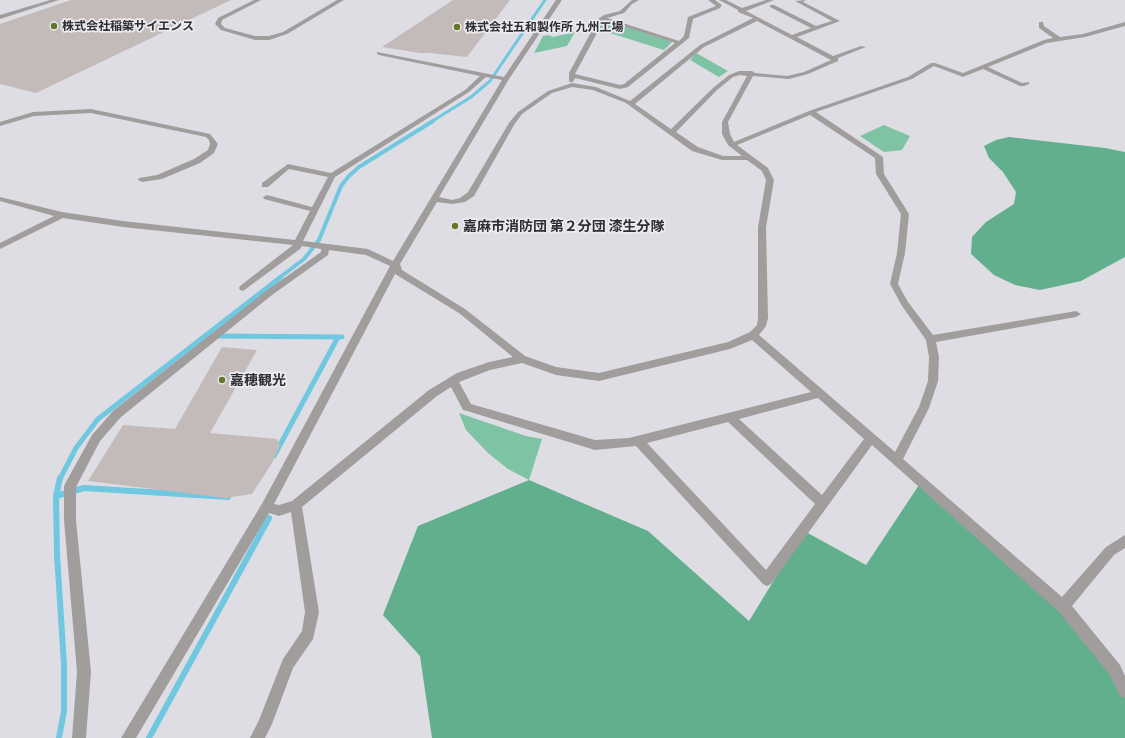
<!DOCTYPE html>
<meta charset="utf-8">
<style>
body{margin:0}
canvas{display:block;background:#dedde4}
</style>
<canvas width="1125" height="738"></canvas>
<script>
const context = document.querySelector('canvas').getContext('2d');
context.lineJoin = 'round';
function paint(path, color) { context.fillStyle = color; context.fill(path, 'evenodd'); }
const shape = rows => new Path2D(rows.map(r => 'M' + r).join(''));
function trace(path, color, width, dash) { context.strokeStyle = color; context.lineWidth = width; context.lineCap = dash ? 'butt' : 'round'; context.setLineDash(dash || []); context.stroke(path); }
function write(font, color, halo, rows, align = 'center') {
  context.font = font + ' Barlow,"Noto Sans JP",sans-serif'; context.lineWidth = 3.5; context.setLineDash([]); context.textBaseline = 'middle'; context.strokeStyle = halo; context.fillStyle = color; for (const [text, x, y, turn = 0] of rows) {
    context.save(); context.translate(x, y); context.rotate((+turn || 0) * Math.PI / 180); context.textAlign = isNaN(turn) ? turn : align; if (halo) context.strokeText(text, 0, 0); context.fillText(text, 0, 0); context.restore();
  }
}
const green = shape([
 [601,21,609,21,672,42,664,50,597,29],
 [575,32,567,46,534,53,543,36,548,35,553,37],
 [696,53,728,71,719,77,690,60],
 [884,125,910,136,902,150,884,152,860,136],
 [459,413,526,436,542,439,529,480,508,469,488,453,466,430]
]);
const forest = shape([
 [1009,137,1105,148,1125,152,1125,257,1081,281,1040,290,1015,285,994,275,971,254,972,237,986,222,1014,204,1016,192,1003,172,989,158,984,146,996,140],
 [529,480,648,531,749,621,804,531,866,565,921,482,1063,606,1125,691,1125,738,432,738,420,656,383,615,418,526]
]);
const streamFar3 = shape([
 [431,122,471,97,490,81,545,0]
]);
const streamFar2 = shape([
 [279,278,304,259,319,240,341,186,349,176,359,167,433,121]
]);
const streamFar1 = shape([
 [215,336,342,337],
 [274,456,338,337],
 [60,479,76,448,98,419,281,277]
]);
const stream = shape([
 [56,496,84,488,228,497],
 [59,738,64,711,64,664,57,555,56,496,60,478],
 [149,738,269,518]
]);
const building = shape([
 [71,0,231,0,36,93,0,84,0,24],
 [453,0,510,0,467,57,429,53,420,53,382,47],
 [222,347,257,350,210,433,277,439,280,445,272,463,252,494,225,498,88,481,123,425,175,429]
]);
const minor = shape([
 [50,0,59,0,0,19,0,15,50,0],
 [254,0,261,0,222,20,221,24,225,28,255,36,269,36,283,32,337,0,344,0,287,34,269,40,255,40,221,30,215,24,218,18,254,0],
 [556,0,562,0,509,79,439,197,452,200,460,198,468,192,509,123,518,112,548,91,572,83,596,87,630,101,700,45,753,18,738,12,738,10,719,0,726,0,742,8,766,0,774,0,746,11,792,35,811,28,770,7,770,5,774,5,816,26,832,21,795,1,806,0,803,2,840,21,797,37,833,56,861,46,866,47,838,58,838,61,808,74,789,79,753,76,728,122,730,134,734,142,809,111,908,77,931,63,935,63,963,73,1044,40,1053,38,1039,28,1039,22,1043,22,1044,26,1060,37,1083,34,1125,22,1125,26,1085,37,1047,43,988,67,1022,83,1029,82,1029,84,1024,86,1020,86,983,69,963,77,934,66,912,79,816,112,883,157,884,174,909,214,905,253,898,284,908,302,933,335,1076,311,1081,314,1076,317,936,342,939,357,938,381,929,408,903,459,1062,597,1106,547,1125,535,1125,548,1114,555,1072,606,1120,665,1125,676,1125,698,1120,696,1110,675,1058,611,872,445,771,584,767,586,763,584,636,446,595,450,467,411,463,410,451,387,437,396,302,507,319,612,313,639,293,668,272,724,265,738,250,738,259,720,283,659,302,631,305,612,291,512,279,516,269,513,136,738,121,738,263,502,390,266,366,255,329,250,328,255,272,295,121,417,100,441,76,487,76,520,91,672,86,738,72,738,77,672,64,520,64,486,66,482,92,435,113,411,266,291,321,252,321,249,302,246,300,249,243,291,240,290,239,288,240,286,293,245,123,227,63,218,0,249,0,243,54,216,0,201,0,197,62,212,123,221,295,240,310,211,264,199,263,197,267,195,312,207,328,177,289,169,268,187,262,187,262,183,288,164,331,173,465,90,480,76,379,55,377,54,377,52,504,77,556,0],
 [757,21,831,60,804,72,787,76,755,73,752,71,739,71,729,75,713,88,671,129,635,104,704,47,757,21],
 [740,75,747,76,722,122,722,134,728,145,742,156,723,156,698,147,676,132,717,90,733,77,740,75],
 [486,77,502,80,393,261,368,249,303,241,335,177,469,92,486,77],
 [572,87,593,90,626,103,692,151,722,160,747,160,762,171,766,180,758,227,758,318,757,325,750,332,728,342,599,373,556,367,525,356,465,309,402,270,400,264,437,202,452,204,465,202,474,196,514,125,522,114,552,93,572,87],
 [810,115,875,158,876,174,901,214,897,253,890,284,902,306,926,340,929,357,928,381,919,407,895,452,759,335,766,326,768,318,766,227,774,180,768,168,737,145,810,115],
 [395,274,459,313,513,357,489,362,457,373,429,390,292,501,279,505,274,504,395,274],
 [752,340,811,392,629,438,595,440,471,404,459,382,490,370,522,363,556,375,599,381,730,349,752,340],
 [818,398,864,439,822,495,739,419,818,398],
 [728,422,815,504,766,570,647,443,728,422],
 [632,0,639,0,632,4,624,13,607,18,679,41,684,36,688,17,716,6,708,0,715,0,722,5,720,8,693,19,689,38,628,87,620,89,575,78,573,82,569,82,569,73,598,19,604,15,620,11,632,0],
 [604,20,675,43,624,84,620,85,575,74,604,20],
 [91,109,210,134,218,144,214,153,200,163,162,179,142,182,138,180,139,178,157,175,194,159,208,150,210,144,209,140,206,137,91,113,34,116,0,126,0,122,33,112,91,109]
]);
const markers = [
 [54,26,4,"#637727"],
 [457,27,4,"#637727"],
 [455,226,4,"#637727"],
 [222,380,4,"#637727"]
];
const farPoinames = [
 ["株式会社稲築サイエンス",62,26],
 ["株式会社五和製作所 九州工場",465,27]
];
const poiNames = [
 ["嘉麻市消防団 第２分団 漆生分隊",463,226],
 ["嘉穂観光",230,380]
];
paint(green, '#7ec3a4');
paint(forest, '#62af8e');
trace(streamFar3, '#6fc8e0', 3);
trace(streamFar2, '#6fc8e0', 4);
trace(streamFar1, '#6fc8e0', 5);
trace(stream, '#6fc8e0', 6);
paint(building, '#c3bbba');
paint(minor, '#a09d9c');
for (const [x, y, r, color] of markers) { const dot = new Path2D(); dot.arc(x, y, r, 0, 2 * Math.PI); context.fillStyle = color; context.fill(dot); trace(dot, '#ebebf1', 1.5); }
write('bold 12px', '#2f2f31', '#ebebf1', farPoinames, 'left');
write('bold 14px', '#2f2f31', '#ebebf1', poiNames, 'left');
</script>
